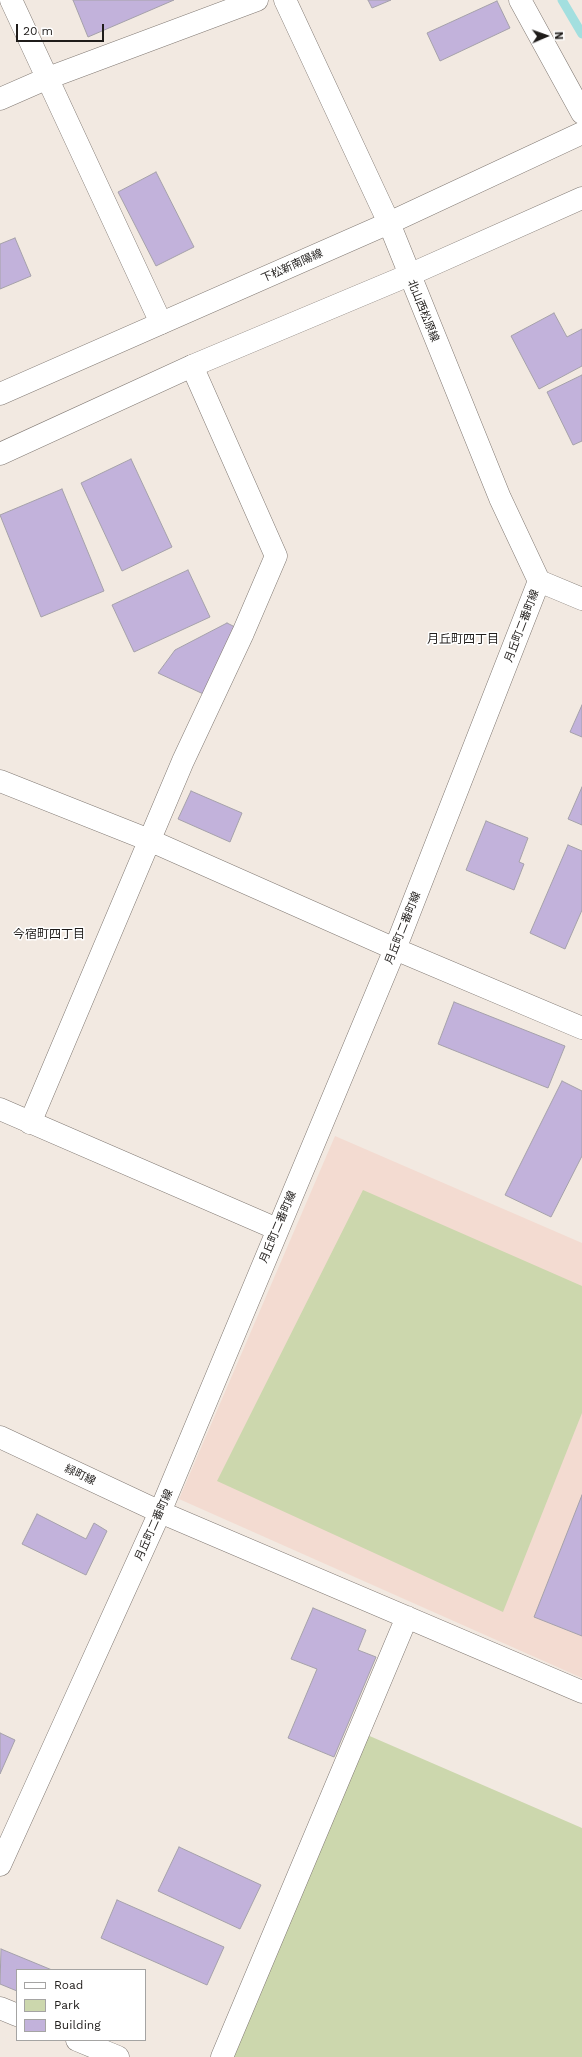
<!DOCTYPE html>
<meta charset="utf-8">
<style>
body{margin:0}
#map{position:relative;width:582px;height:2057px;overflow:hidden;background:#f2e9e1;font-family:"Work Sans",sans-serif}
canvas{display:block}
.legend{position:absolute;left:16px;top:1969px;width:130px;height:72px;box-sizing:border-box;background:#fff;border:1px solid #a5a4a3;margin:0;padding:5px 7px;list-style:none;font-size:12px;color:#1f1c1a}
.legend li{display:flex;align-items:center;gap:8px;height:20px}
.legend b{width:20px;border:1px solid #a5a4a3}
.north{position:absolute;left:526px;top:16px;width:40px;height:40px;-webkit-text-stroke:3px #fff;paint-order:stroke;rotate:88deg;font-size:11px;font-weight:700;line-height:16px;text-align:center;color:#1f1c1a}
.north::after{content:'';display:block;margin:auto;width:14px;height:18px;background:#1f1c1a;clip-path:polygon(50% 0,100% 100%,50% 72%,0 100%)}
.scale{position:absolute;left:16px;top:24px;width:88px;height:18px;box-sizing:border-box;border:2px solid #1f1c1a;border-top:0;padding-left:5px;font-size:12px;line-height:14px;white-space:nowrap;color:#1f1c1a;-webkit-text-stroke:3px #fff;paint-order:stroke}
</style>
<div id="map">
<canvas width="582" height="2057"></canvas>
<ul class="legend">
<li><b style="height:5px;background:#fff"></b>Road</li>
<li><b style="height:11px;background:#ccd7ad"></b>Park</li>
<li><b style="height:11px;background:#c2b2db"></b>Building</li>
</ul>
<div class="north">N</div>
<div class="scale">20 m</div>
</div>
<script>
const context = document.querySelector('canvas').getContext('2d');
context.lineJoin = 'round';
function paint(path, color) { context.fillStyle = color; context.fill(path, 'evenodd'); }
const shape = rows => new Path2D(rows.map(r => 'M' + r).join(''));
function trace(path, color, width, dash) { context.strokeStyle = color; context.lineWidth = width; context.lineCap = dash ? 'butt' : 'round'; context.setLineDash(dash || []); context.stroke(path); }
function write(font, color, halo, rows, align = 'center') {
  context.font = font + ' "Work Sans","Noto Sans JP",sans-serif'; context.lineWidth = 3; context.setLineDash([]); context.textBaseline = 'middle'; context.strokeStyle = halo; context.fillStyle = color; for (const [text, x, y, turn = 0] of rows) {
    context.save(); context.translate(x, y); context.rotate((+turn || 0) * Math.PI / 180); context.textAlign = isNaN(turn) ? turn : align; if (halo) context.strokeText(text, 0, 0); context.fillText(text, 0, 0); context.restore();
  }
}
const education = shape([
 [335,1136,582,1243,582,1678,179,1499]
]);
const green = shape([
 [363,1190,582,1286,582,1413,503,1612,217,1481],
 [365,1734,582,1828,582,2057,225,2057]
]);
const stream = shape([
 [562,0,582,34]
]);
const building = shape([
 [73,0,174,0,88,37,73,0],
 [368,0,391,0,372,8,368,0],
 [497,1,510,28,440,61,427,33,497,1],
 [156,172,194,247,156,266,118,192,156,172],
 [15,238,31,276,0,289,0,244,15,238],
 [554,313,567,337,582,329,582,366,539,389,511,336,554,313],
 [582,375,582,441,573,445,547,392,582,375],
 [131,459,172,547,122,571,81,483,131,459],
 [62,489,104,591,41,617,0,515,62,489],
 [188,570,210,617,134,652,112,605,188,570],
 [227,623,243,631,212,698,158,673,175,650,227,623],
 [582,705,582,737,570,732,582,705],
 [582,787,582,825,568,819,582,787],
 [191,791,242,813,230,842,178,819,191,791],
 [486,821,528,838,519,862,524,864,514,890,466,870,486,821],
 [568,845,582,851,582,910,565,949,530,933,568,845],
 [454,1002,565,1046,548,1088,438,1044,454,1002],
 [562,1081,582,1091,582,1156,551,1217,505,1195,562,1081],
 [582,1495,582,1636,534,1617,582,1495],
 [37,1514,86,1539,94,1523,107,1531,86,1575,22,1544,37,1514],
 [313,1608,366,1630,358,1650,376,1657,334,1757,288,1738,317,1669,291,1659,313,1608],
 [0,1733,15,1740,0,1774,0,1733],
 [179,1847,261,1885,240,1929,158,1891,179,1847],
 [117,1900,224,1947,207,1985,101,1938,117,1900],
 [1,1949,52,1970,17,1970,17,1991,0,1984,1,1949]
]);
const minor = shape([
 [11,0,161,323],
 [285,0,389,223,500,498,539,581,582,599],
 [520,0,582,113],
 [0,99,48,78,257,0],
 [0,781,149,840,395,949,582,1028],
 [0,1109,277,1229],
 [30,1123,183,761,243,633,276,556,192,366],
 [0,1437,160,1512,582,1692],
 [0,1865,160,1512,395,949,539,581],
 [0,2008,17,2015],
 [77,2040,118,2057],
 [222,2057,407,1617]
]);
const major = shape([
 [0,394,389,223,582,133],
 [0,454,192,366,409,275,582,198]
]);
const streetNames = [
 ["下松新南陽線",292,266,-24],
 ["北山西松原線",423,311,68],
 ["月丘町二番町線",522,626,-69],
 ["月丘町二番町線",403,928,-68],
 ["月丘町二番町線",278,1227,-67],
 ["緑町線",80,1475,25],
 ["月丘町二番町線",154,1525,-66]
];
const neighbourhoodNames = [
 ["月丘町四丁目",463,639],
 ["今宿町四丁目",49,934]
];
paint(education, '#f3dbd1');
paint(green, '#ccd7ad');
trace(stream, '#a3dfdf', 9);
paint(building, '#c2b2db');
trace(building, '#a5a1aa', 1);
trace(minor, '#817973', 23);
trace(major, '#817973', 23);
trace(minor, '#fff', 22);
trace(major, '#fff', 22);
write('11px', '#1f1c1a', '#fff', streetNames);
write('12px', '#1f1c1a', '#fff', neighbourhoodNames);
</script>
